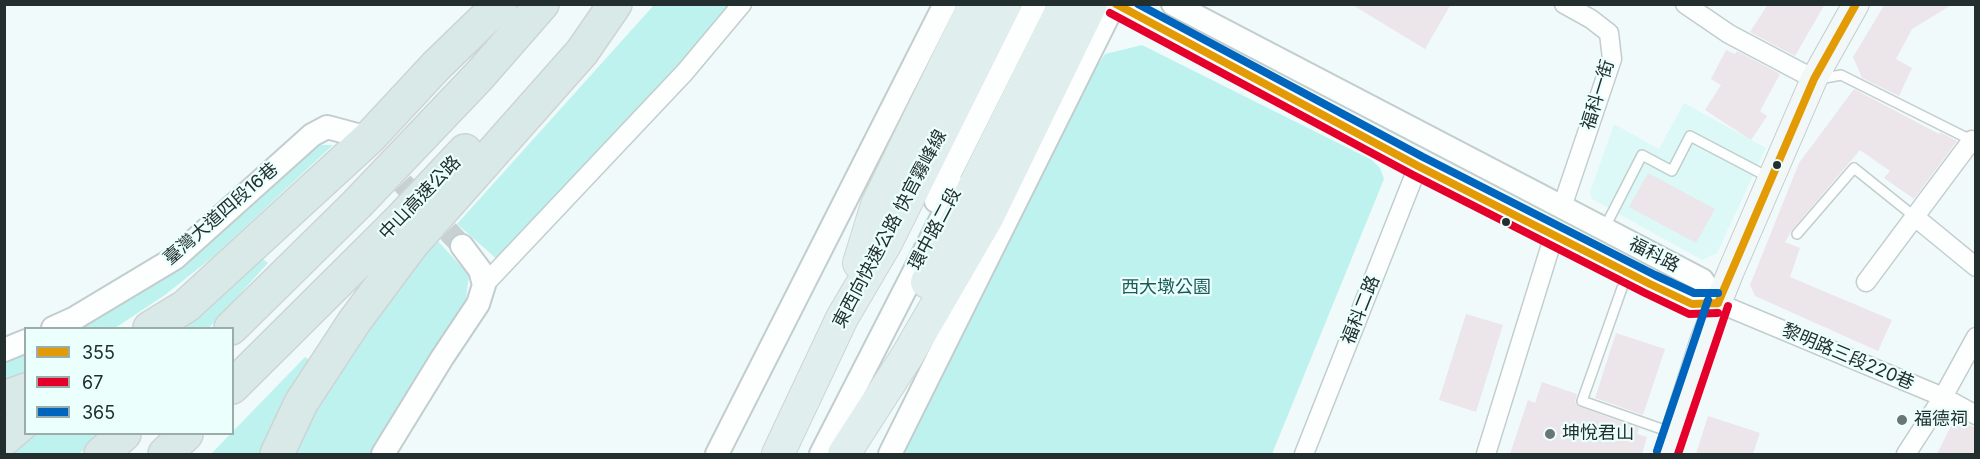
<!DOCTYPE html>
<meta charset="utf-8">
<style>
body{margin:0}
#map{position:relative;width:1980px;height:459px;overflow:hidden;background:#f0fafa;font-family:Inter,sans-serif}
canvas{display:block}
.frame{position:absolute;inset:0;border:6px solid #222f2e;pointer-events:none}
.legend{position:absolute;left:24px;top:327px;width:210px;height:108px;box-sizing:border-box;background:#ebfffd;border:2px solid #9bacaa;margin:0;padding:8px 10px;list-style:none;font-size:18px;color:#222f2e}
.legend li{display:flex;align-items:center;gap:12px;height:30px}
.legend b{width:30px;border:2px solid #9bacaa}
</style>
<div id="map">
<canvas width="1980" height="459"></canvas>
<div class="frame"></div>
<ul class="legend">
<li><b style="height:8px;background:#e29a05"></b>355</li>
<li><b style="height:8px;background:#e4002b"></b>67</li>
<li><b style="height:8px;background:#0065bd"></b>365</li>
</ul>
</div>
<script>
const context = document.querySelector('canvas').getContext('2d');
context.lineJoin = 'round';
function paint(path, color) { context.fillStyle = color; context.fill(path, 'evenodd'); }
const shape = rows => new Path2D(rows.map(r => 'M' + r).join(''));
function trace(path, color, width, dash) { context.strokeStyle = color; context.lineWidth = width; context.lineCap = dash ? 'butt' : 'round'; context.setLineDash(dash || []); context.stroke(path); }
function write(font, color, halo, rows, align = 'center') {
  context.font = font + ' Inter,"Noto Sans TC",sans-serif'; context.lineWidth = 4.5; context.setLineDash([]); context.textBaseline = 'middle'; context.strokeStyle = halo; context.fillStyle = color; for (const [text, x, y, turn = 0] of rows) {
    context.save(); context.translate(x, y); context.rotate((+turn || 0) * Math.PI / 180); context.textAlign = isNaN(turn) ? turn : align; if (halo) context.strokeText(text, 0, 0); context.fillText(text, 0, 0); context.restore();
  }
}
const built = shape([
 [1684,103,1766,148,1717,253,1702,260,1592,199,1590,192,1614,124,1659,149]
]);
const green = shape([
 [654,5,736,5,500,262,457,224],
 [1142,45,1372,160,1380,168,1384,179,1272,454,904,454,1091,76,1105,54],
 [316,145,333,145,214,256,165,295,115,328,66,328],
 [437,240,469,275,466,299,433,350,375,454,288,454,317,399,395,292],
 [257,254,268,263,209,328,174,328],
 [25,348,25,373,5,381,4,358],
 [305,357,314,363,266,454,211,454],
 [26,434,102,434,79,454,5,454]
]);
const building = shape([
 [1351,4,1451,4,1425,49],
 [1768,4,1825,4,1795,56,1750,32],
 [1885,4,1953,4,1912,29,1896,59,1912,68,1899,96,1862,78,1853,57],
 [1726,50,1735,54,1737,51,1780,74,1760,111,1767,116,1751,140,1705,110,1721,85,1711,79],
 [1854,89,1939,134,1940,132,1957,141,1914,199,1884,178,1890,171,1860,150,1792,230,1785,242,1800,248,1790,277,1892,320,1878,351,1755,296,1750,285,1799,163],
 [1648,173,1715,209,1696,243,1629,207],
 [1466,314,1503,325,1476,412,1439,400],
 [1616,333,1665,349,1643,415,1595,398],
 [1542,382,1577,394,1575,402,1580,407,1639,428,1637,434,1647,437,1642,454,1510,454,1528,400,1535,403],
 [1708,416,1760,433,1753,454,1696,454],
 [1955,418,1976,428,1976,454,1937,454]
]);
const tertiaryTunnel = shape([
 [357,135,462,246]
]);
const service = shape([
 [1819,79,1841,75,1973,141],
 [1604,229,1642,155,1672,171,1690,136,1770,178],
 [1797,234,1854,168,1915,217],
 [1622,288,1582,401,1673,433]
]);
const minor = shape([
 [1685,4,1729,34,1814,79],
 [1562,207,1612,59,1609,33,1591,19,1564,4],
 [1915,217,1976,267],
 [1866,282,1972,140],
 [484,285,685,72,742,4],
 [1718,303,1943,397,1976,415],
 [1304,454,1418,166],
 [1486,454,1554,235],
 [1906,454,1943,397,1976,337]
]);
const tertiary = shape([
 [1115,4,1418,166,1650,284,1692,304,1718,303],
 [1173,4,1702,280,1718,303],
 [936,201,1035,4],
 [53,328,75,318,175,258,312,135,327,127,357,135],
 [4,350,26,341],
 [383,454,442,358,478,304,484,285,480,270,462,246],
 [717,454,945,4],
 [821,454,957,188],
 [890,454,1114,4]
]);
const secondary = shape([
 [1667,454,1703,341,1731,271,1814,79,1856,4]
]);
const trunk = shape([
 [859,263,877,205,975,4],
 [927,282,1065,4],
 [778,454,842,318,886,243,1005,4],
 [844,454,907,356,987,218,1091,4]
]);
const motorway = shape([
 [150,328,186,306,370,137,436,66,500,4],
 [231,328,357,204,480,75,542,4],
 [232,387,399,221,465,151],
 [4,398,26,390],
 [4,439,26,420],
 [101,454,124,434],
 [165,454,186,434],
 [277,454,301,403,354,322,412,244,582,52,615,4]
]);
const bus1 = shape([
 [1116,4,1418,166,1650,284,1692,304,1718,303],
 [1718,303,1814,79,1856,4]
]);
const bus2 = shape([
 [1110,13,1413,175,1645,293,1689,314,1718,313],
 [1678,454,1728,306]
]);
const bus3 = shape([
 [1138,4,1423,157,1655,275,1694,293,1718,293],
 [1657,451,1708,300]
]);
const markers = [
 [1777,165,5,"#222f2e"],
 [1506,222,5,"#222f2e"],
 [1902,420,6,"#6a7675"],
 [1550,434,6,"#6a7675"]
];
const streetNames = [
 ["福科一街",1598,95,-73],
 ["中山高速公路",420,198,-46],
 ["臺灣大道四段16巷",221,214,-41],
 ["東西向快速公路 快官霧峰線",890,229,-62],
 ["環中路二段",935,229,-62],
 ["福科路",1654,255,27],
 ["福科二路",1361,310,-68],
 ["黎明路三段220巷",1848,357,23]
];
const parkNames = [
 ["西大墩公園",1166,288]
];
const poiNames = [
 ["福德祠",1914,420],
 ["坤悅君山",1562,434]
];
paint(built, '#ddf9f7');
paint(green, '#bef2ee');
paint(building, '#ece5ea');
trace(tertiaryTunnel, '#c7d1d1', 22, [22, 11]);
trace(service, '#c2cdcd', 12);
trace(minor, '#c2cdcd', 21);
trace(tertiary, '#c2cdcd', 26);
trace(secondary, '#c2cdcd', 28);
trace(trunk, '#cdd4d4', 34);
trace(motorway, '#cdd4d4', 36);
trace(service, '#fdfefe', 9);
trace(minor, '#fdfefe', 18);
trace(tertiary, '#fdfefe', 22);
trace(secondary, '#f2f8f7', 26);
trace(trunk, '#e0eeed', 32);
trace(motorway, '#d9e9e8', 33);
trace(bus1, '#e29a05', 8);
trace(bus2, '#e4002b', 8);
trace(bus3, '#0065bd', 8);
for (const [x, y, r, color] of markers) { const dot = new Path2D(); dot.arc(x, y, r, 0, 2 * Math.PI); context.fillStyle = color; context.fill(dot); trace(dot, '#ebfffd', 2); }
write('18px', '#222f2e', '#ebfffd', streetNames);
write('18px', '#1b5a57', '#ebfffd', parkNames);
write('18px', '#222f2e', '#ebfffd', poiNames, 'left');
</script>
